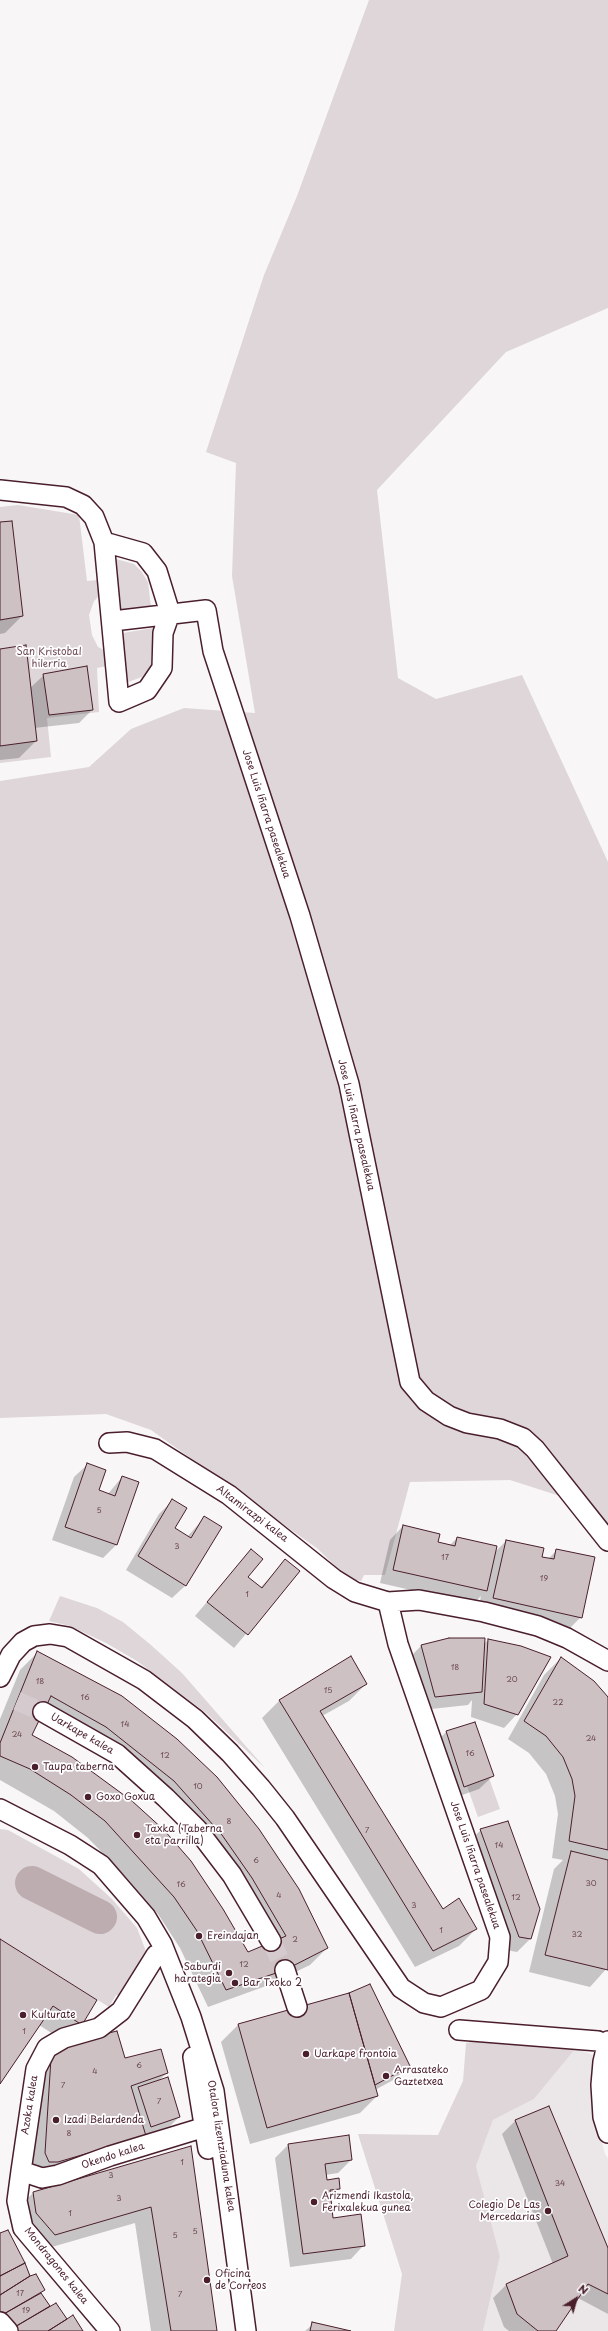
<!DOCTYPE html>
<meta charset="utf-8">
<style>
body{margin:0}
#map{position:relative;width:608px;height:2331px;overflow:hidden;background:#f8f6f7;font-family:"Playpen Sans",sans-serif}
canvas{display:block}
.north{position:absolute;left:556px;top:2279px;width:40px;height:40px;-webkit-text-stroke:3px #fff;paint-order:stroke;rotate:37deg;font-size:11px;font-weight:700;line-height:16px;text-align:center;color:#4a1f2b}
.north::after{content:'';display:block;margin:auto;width:14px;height:18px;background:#4a1f2b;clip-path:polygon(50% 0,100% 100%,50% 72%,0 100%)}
</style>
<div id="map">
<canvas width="608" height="2331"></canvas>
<div class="north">N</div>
</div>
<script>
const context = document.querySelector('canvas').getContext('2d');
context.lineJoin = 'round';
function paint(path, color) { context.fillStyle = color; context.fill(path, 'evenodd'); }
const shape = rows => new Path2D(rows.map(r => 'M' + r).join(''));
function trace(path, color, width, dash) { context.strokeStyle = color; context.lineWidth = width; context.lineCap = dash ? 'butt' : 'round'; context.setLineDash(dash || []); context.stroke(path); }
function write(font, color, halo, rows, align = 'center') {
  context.font = font + ' "Playpen Sans",sans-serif'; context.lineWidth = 3.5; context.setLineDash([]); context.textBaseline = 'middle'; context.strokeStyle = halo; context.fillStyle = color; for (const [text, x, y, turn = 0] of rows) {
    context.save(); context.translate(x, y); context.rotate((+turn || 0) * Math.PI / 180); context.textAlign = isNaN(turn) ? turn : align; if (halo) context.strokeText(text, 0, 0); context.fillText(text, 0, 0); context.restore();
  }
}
const built = shape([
 [576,2048,595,2056,593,2109,605,2154,608,2158,608,2331,483,2331,500,2256,476,2166,493,2120,534,2099]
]);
const green = shape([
 [369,0,608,0,608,308,506,352,377,490,398,678,436,699,522,675,608,862,608,1524,594,1507,510,1480,410,1482,385,1575,364,1575,361,1581,347,1578,318,1549,151,1430,106,1414,0,1418,0,781,89,767,131,729,184,708,255,713,232,576,236,463,206,452,264,275,297,196],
 [18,505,79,515,87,581,98,580,100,595,94,601,89,615,92,635,98,647,106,651,107,666,97,668,99,712,47,718,51,757,0,763,0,507],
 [116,559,134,564,141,571,148,582,151,608,120,611],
 [153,628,151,666,142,677,128,682,123,633],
 [60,1596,97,1608,123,1622,151,1645,182,1673,265,1768,206,1713,137,1661,106,1643,70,1626,49,1621],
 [489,1778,500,1809,478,1817,467,1786],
 [0,1829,8,1830,79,1869,112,1899,137,1928,147,1954,122,1996,116,1995,109,2007,0,1939],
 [506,2035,576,2048,534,2099,493,2120,476,2166,500,2256,483,2331,394,2331,402,2274,358,2134,438,2135,463,2081,466,2043]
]);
const shadow = shape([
 [0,523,22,616,5,633,0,634],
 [0,650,30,688,44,675,92,710,79,723,34,728,36,741,19,758,0,760],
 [88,1464,97,1491,108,1494,122,1477,138,1483,116,1545,103,1558,52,1540,74,1477],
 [173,1500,174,1529,187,1537,204,1518,186,1585,172,1598,126,1570,159,1514],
 [403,1526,437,1542,450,1545,457,1538,494,1553,506,1541,548,1559,557,1550,581,1617,564,1634,477,1615,481,1596,473,1604,380,1583,390,1540],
 [251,1550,247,1577,260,1588,285,1561,299,1571,234,1648,195,1616],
 [449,1639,483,1645,488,1640,517,1714,504,1728,471,1717,472,1700,468,1705,422,1710,408,1659,421,1646],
 [37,1653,298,1889,327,1948,310,1965,266,1986,208,2007,180,1948,158,1914,126,1877,88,1838,54,1811,0,1780,0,1719,20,1670],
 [41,1717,89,1744,157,1798,205,1852,235,1895,265,1946,248,1954,31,1735],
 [351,1657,366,1684,349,1701,322,1716,443,1910,476,1929,459,1946,415,1967,262,1718,279,1701],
 [561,1658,608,1699,608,1967,590,1987,529,1972,554,1869,563,1860,552,1858,558,1814,555,1796,546,1774,529,1753,508,1739,544,1675],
 [446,1732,493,1776,479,1789,451,1799,433,1745],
 [481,1830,531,1938,517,1952,506,1950,467,1843],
 [0,1940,81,2024,64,2041,39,2025,0,2083],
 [349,1994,409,2066,395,2079,375,2090,377,2096,360,2113,250,2144,221,2042,238,2025],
 [56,2049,125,2059,167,2073,158,2081,179,2117,170,2126,144,2135,127,2152,28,2171,34,2076],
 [549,2108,608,2249,608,2314,578,2298,555,2331,509,2331,504,2327,493,2298,506,2285,553,2264,502,2134,515,2121],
 [288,2145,351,2160,338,2173,325,2175,326,2181,339,2188,330,2198,333,2219,364,2245,351,2259,290,2267,275,2158],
 [190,2147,216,2331,151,2331,135,2223,38,2251,16,2210,34,2192],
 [0,2234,29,2277,43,2289,40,2293,49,2308,81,2331,0,2331],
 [313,2324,345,2331,305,2331]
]);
const river = shape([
 [32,1883,100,1917]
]);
const building = shape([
 [12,521,23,616,0,620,0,522,12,521],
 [26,645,37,741,0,746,0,649,26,645],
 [87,666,93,710,49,715,43,674,87,666],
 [87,1463,106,1470,99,1490,115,1496,122,1476,139,1482,117,1545,65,1527,87,1463],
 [172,1499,187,1508,175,1528,191,1538,204,1516,222,1527,186,1586,138,1556,172,1499],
 [403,1525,440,1534,438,1542,455,1546,457,1537,497,1546,487,1591,393,1570,403,1525],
 [506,1540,544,1548,542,1557,554,1559,556,1549,595,1557,582,1618,493,1598,506,1540],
 [251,1549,263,1559,248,1577,262,1588,285,1559,300,1571,248,1635,207,1602,251,1549],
 [449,1638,485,1638,482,1692,435,1697,421,1645,449,1638],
 [488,1639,521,1646,551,1657,518,1715,484,1704,488,1639],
 [37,1651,122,1696,177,1739,217,1777,259,1829,299,1889,328,1948,285,1970,226,1990,197,1931,174,1897,105,1821,71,1795,30,1769,0,1756,0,1743,37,1651],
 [51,1696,106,1727,174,1781,222,1835,252,1878,286,1936,248,1952,223,1909,191,1861,164,1830,132,1801,72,1757,32,1735,51,1696],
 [351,1656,367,1684,320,1711,443,1909,459,1898,477,1929,433,1951,279,1700,351,1656],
 [561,1657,594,1681,608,1697,608,1850,569,1841,575,1796,572,1779,563,1757,546,1736,524,1721,561,1657],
 [475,1722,494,1776,464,1787,446,1731,475,1722],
 [508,1821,540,1909,531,1939,519,1937,480,1829,508,1821],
 [571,1851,608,1860,608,1970,545,1955,571,1851],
 [0,1939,97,2000,82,2025,53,2006,0,2084,0,1939],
 [370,1984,410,2066,375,2085,349,1993,370,1984],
 [349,1993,378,2096,267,2128,238,2024,349,1993],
 [117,2031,125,2058,161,2049,168,2073,131,2086,146,2136,58,2162,49,2162,45,2153,51,2058,63,2044,117,2031],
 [168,2077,180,2117,151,2127,138,2087,168,2077],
 [549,2106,608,2248,608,2294,588,2284,556,2331,538,2331,517,2314,506,2284,568,2256,515,2120,549,2106],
 [349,2135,352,2160,325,2164,327,2180,339,2178,340,2189,330,2190,333,2218,361,2214,365,2246,303,2254,288,2144,349,2135],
 [191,2146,217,2331,171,2331,151,2207,55,2235,36,2213,33,2192,191,2146],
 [8,2230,25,2263,0,2276,0,2233,8,2230],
 [25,2263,30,2276,0,2295,0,2276,25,2263],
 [36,2274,45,2290,2,2315,0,2313,0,2295,30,2276,36,2274],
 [41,2293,50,2306,13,2328,2,2315,41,2293],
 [56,2303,67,2319,48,2331,15,2331,13,2328,56,2303],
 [73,2315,83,2331,48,2331,67,2319,73,2315],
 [312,2322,351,2331,310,2331,312,2322]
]);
const streetTunnel = shape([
 [17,1701,43,1712],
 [271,1941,285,1970]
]);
const street = shape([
 [0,490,66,497,83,505,94,517,104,542],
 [104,542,143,553,157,571,170,613,163,633,162,668,147,690,119,702,104,542],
 [113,621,206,610,213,651,300,916,349,1084,410,1382,426,1401,449,1416,467,1423,500,1429,523,1438,535,1449,608,1541],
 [109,1443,127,1442,155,1449,229,1495,334,1579,355,1592,388,1602],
 [0,1677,11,1655,23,1642,34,1636,50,1634,68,1637,144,1680,195,1719,230,1753,261,1788,285,1818,401,1988,424,2003,441,2007,481,1990,498,1962,500,1937,398,1644,388,1602,419,1600,484,1612,538,1626,567,1638,608,1661],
 [43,1712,117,1754,166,1798,197,1829,232,1875,271,1941],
 [0,1809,70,1845,101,1865,146,1917,162,1944,191,2017,214,2091,246,2331],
 [285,1970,297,2007],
 [459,2030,598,2041],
 [608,2041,603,2062,601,2085,603,2117,608,2133],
 [193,2057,208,2149],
 [21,2171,42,2178,58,2175,110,2156,205,2127],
 [0,2322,8,2331],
 [110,2331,23,2228,17,2201,21,2171,36,2069,47,2048,64,2038,99,2028,121,2011,156,1955]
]);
const markers = [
 [35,1767,4,"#4a1f2b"],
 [88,1797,4,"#4a1f2b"],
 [137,1835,4,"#4a1f2b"],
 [199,1936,4,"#4a1f2b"],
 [229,1973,4,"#4a1f2b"],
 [235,1983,4,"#4a1f2b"],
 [23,2015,4,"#4a1f2b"],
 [306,2054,4,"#4a1f2b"],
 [386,2076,4,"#4a1f2b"],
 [56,2120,4,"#4a1f2b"],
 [314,2202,4,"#4a1f2b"],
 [548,2211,4,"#4a1f2b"],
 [207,2280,4,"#4a1f2b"]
];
const numberNames = [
 ["5",99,1511],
 ["3",177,1547],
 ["17",445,1558],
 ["19",544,1579],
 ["1",247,1595],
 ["18",455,1668],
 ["20",512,1680],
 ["18",40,1682],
 ["15",328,1691],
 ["16",85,1698],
 ["22",558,1703],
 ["14",125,1725],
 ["24",17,1735],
 ["24",591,1739],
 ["16",470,1754],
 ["12",165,1756],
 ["10",198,1787],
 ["8",229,1822],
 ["7",367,1831],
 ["14",499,1846],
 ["6",256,1861],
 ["30",591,1884],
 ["16",181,1885],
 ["4",279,1896],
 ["12",516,1898],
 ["3",414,1906],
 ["1",441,1931],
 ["32",577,1935],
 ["2",295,1940],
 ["12",244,1965],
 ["1",24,2032],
 ["6",139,2066],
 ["4",95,2072],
 ["7",63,2086],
 ["7",159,2102],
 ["8",69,2134],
 ["1",182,2163],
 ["3",111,2176],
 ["34",560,2184],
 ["3",119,2199],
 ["1",70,2214],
 ["5",195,2232],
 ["5",175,2236],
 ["17",20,2294],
 ["7",180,2295],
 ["19",26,2311]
];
const parkNames = [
 ["San Kristobal",49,652],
 ["hilerria",49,664]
];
const streetNames = [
 ["Jose Luis Iñarra pasealekua",266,814,72],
 ["Jose Luis Iñarra pasealekua",356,1125,77],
 ["Altamirazpi kalea",252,1514,37],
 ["Uarkape kalea",82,1734,30],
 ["Jose Luis Iñarra pasealekua",475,1865,71],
 ["Azoka kalea",30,2105,-81],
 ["Otalora lizentziaduna kalea",221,2146,81],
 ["Okendo kalea",113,2156,-18],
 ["Mondragones kalea",56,2266,51]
];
const poiNames = [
 ["Taupa taberna",43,1767],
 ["Goxo Goxua",96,1797],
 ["Taxka (Taberna",145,1829],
 ["eta parrilla)",145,1841],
 ["Ereindajan",207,1936],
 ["Saburdi",221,1967,"right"],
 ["harategia",221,1979,"right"],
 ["Bar Txoko 2",243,1983],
 ["Kulturate",31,2015],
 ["Uarkape frontoia",314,2054],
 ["Arrasateko",394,2070],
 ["Gaztetxea",394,2082],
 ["Izadi Belardenda",64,2120],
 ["Arizmendi Ikastola,",322,2196],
 ["Ferixalekua gunea",322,2208],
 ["Colegio De Las",540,2205,"right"],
 ["Mercedarias",540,2217,"right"],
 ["Oficina",215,2274],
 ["de Correos",215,2286]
];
paint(built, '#ebe6e8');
paint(green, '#ded6d9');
paint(shadow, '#0003');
trace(river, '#bdadb0', 34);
paint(building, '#cdc1c4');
trace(building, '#4a1f2b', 1);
trace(streetTunnel, '#d5cbce', 19, [19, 10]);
trace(street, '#4a1f2b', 22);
trace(street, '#fff', 19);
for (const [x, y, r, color] of markers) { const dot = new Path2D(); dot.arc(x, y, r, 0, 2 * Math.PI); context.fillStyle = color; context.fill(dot); trace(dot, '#fff', 1.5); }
write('8px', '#6b4851', null, numberNames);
write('10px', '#6f4d56', '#fff', parkNames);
write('10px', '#4a1f2b', '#fff', streetNames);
write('10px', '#4a1f2b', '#fff', poiNames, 'left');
</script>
